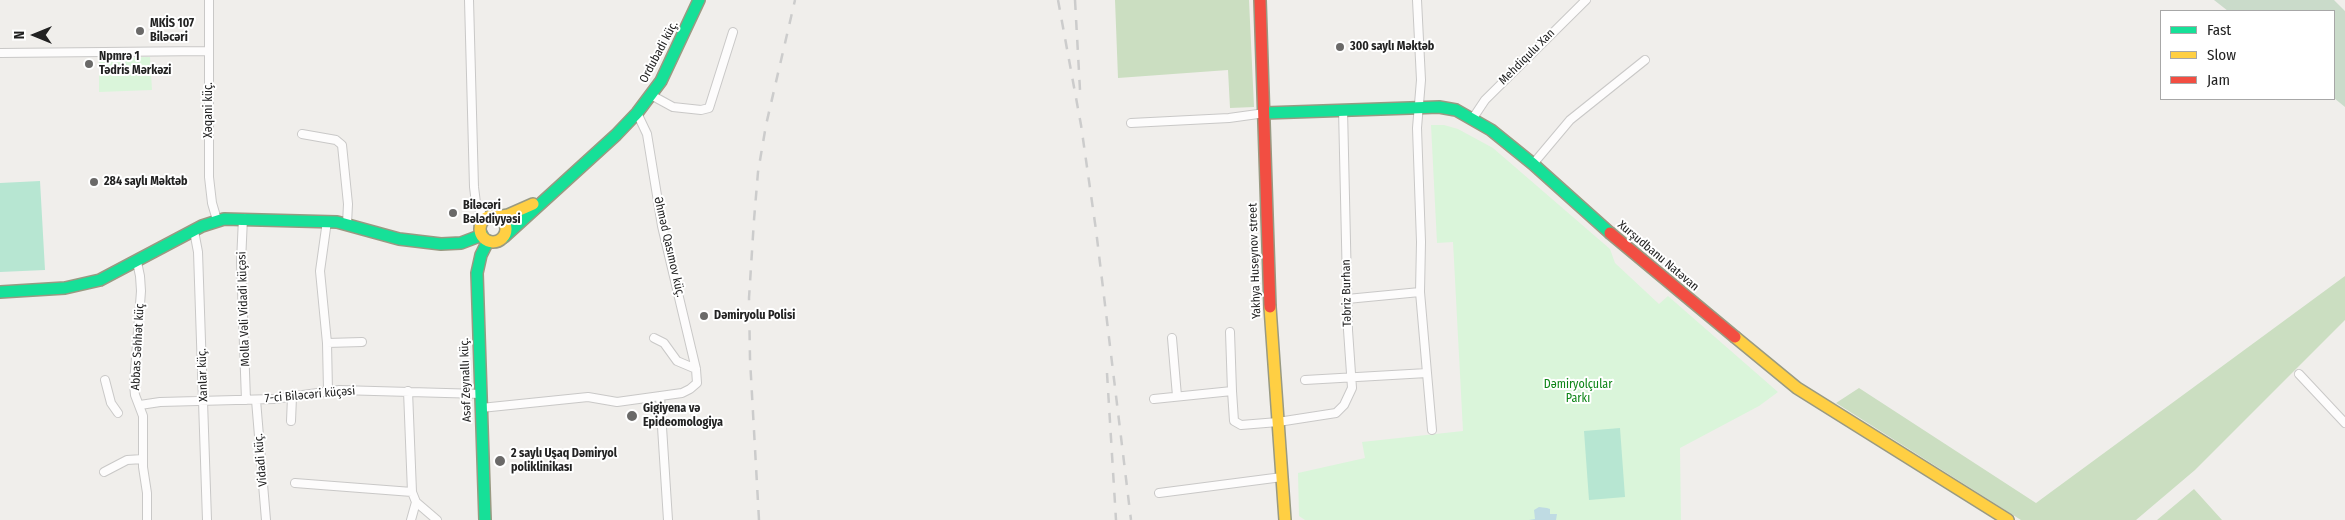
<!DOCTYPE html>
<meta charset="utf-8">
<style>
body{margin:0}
#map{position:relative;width:2345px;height:520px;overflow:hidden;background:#f0eeeb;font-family:"Fira Sans Condensed",sans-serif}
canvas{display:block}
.legend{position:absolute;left:2160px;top:10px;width:175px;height:90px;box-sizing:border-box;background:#fff;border:1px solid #a7a7a7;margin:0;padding:6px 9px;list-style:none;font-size:15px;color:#222}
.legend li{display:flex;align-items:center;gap:10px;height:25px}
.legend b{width:25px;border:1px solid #a7a7a7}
.north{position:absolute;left:10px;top:10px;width:50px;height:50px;-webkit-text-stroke:4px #fff;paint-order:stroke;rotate:270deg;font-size:14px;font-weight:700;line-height:20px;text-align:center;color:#222}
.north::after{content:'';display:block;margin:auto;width:18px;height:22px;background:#222;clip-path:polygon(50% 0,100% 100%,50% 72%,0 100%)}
</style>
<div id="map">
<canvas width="2345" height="520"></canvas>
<ul class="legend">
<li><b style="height:6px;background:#16e098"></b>Fast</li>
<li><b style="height:6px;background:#ffcf43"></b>Slow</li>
<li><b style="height:6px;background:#f24e42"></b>Jam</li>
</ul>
<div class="north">N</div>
</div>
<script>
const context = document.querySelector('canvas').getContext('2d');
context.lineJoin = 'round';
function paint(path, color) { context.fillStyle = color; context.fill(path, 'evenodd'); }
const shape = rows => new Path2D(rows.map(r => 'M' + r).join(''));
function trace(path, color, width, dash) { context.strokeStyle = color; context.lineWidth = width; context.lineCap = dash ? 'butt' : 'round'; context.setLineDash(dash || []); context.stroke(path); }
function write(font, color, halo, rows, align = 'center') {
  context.font = font + ' "Fira Sans Condensed",sans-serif'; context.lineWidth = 4; context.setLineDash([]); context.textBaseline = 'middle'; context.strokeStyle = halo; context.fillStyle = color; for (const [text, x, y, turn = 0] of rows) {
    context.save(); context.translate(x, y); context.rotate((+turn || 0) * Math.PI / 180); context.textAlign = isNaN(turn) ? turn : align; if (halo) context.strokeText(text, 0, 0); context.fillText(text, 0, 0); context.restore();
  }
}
const forest = shape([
 [1115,0,1249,0,1254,107,1230,108,1228,70,1118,78],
 [2345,276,2345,320,2195,470,2136,520,2021,520,1836,403,1859,388,2036,503],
 [2194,489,2222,520,2157,520]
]);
const cemetery = shape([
 [2214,0,2334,0,2345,11,2345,107,2334,98,2334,11,2228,11]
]);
const park = shape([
 [150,57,152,90,99,92,99,58],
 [1431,125,1444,125,1458,129,1493,148,1610,249,1615,263,1659,304,1668,296,1778,392,1759,406,1680,448,1681,520,1305,520,1299,516,1298,473,1365,458,1362,442,1463,431,1453,242,1437,243]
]);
const pitch = shape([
 [40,181,45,270,0,272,0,183],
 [1620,428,1625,497,1589,500,1584,431]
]);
const water = shape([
 [1539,507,1547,508,1550,509,1550,514,1557,514,1556,520,1529,520,1535,519,1534,510]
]);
const street = shape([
 [209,0,209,177,212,203,217,220],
 [469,0,474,187,476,203,485,220],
 [0,53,208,51],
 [651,95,673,107,701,110,709,108,733,32],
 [1473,118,1485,100,1586,0],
 [1131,123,1229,118,1265,113],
 [302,134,336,140,342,145,348,204,347,224],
 [1533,164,1570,120,1645,60],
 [243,218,241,262,246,400],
 [327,221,320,271,327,343,328,391],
 [194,231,198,252,207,520],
 [137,262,140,276,141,291,134,384,135,395,143,416,143,467,147,493,147,520],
 [1347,299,1420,292],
 [1230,332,1232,391],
 [654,338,664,343,677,361,696,369],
 [1172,338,1177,396],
 [327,343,362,342],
 [1427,373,1432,430],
 [2299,374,2345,423],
 [105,380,111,403,118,413],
 [1305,380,1427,373,1420,292,1421,242,1417,128,1421,80,1417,0],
 [408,391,412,492,416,502,437,520],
 [660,396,668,520],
 [1154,399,1232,391,1234,421,1241,425,1278,422,1336,413,1344,405,1352,388,1348,330,1343,109],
 [256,400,266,520],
 [140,405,160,402,274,399,339,390,481,394],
 [481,408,588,397,617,402,682,393,690,389,697,383,696,369,662,226,647,134,637,113],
 [291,421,292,397],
 [104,472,127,460,143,459],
 [295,483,412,492],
 [1159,493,1282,477],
 [411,520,416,502]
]);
const fast = shape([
 [1265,113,1439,107,1456,110,1491,130,1533,164,1610,233],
 [504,237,616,135,637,113,661,81,699,0],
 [0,292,65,288,100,280,202,226,224,219,337,222,399,239,441,244,461,243,482,235],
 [485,520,477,273,481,255,488,241]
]);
const slow = shape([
 '480 229a13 13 0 1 1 26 0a13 13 0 1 1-26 0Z',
 [497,217,508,215,533,204],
 [1270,307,1285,520],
 [1735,337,1797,388,2008,520]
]);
const jam = shape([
 [1260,0,1270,307],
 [1610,233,1735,337]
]);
const rail = shape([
 [1058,0,1081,125,1096,230,1131,520],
 [1075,0,1080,90],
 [1107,373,1116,520],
 [759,520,750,359,749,298,754,220,758,172,766,125,795,0]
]);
const markers = [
 [140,31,5,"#6a6968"],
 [1340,47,5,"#6a6968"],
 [89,64,5,"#6a6968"],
 [94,182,5,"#6a6968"],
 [453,213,5,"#6a6968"],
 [704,316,5,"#6a6968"],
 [632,416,6,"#6a6968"],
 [500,461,6,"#6a6968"]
];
const poiNames = [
 ["MKİS 107",150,24],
 ["Biləcəri",150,38],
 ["300 saylı Məktəb",1350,47],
 ["Npmrə 1",99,57],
 ["Tədris Mərkəzi",99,71],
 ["284 saylı Məktəb",104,182],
 ["Biləcəri",463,206],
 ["Bələdiyyəsi",463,220],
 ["Dəmiryolu Polisi",714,316],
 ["Gigiyena və",643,409],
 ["Epideomologiya",643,423],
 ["2 saylı Uşaq Dəmiryol",511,454],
 ["poliklinikası",511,468]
];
const streetNames = [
 ["Ordubadi küç.",659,52,-62],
 ["Mehdiqulu Xan",1527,57,-45],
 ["Xəqani küç.",209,110,-90],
 ["Əhməd Qasımov küç.",669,247,77],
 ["Xurşudbanu Natəvan",1658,256,40],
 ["Yakhya Huseynov street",1255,261,-92],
 ["Təbriz Burhan",1347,293,-91],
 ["Molla Vəli Vidadi küçəsi",244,309,-92],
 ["Abbas Səhhət küç",138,347,-87],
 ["Xanlar küç.",203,375,-92],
 ["Asəf Zeynallı küç.",466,380,-92],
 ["7-ci Biləcəri küçəsi",310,395,-5],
 ["Vidadi küç.",261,460,-95]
];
const parkNames = [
 ["Dəmiryolçular",1578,385],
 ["Parkı",1578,399]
];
paint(forest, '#cbdec1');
paint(cemetery, '#cadbca');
paint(park, '#daf5da');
paint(pitch, '#b7e6d2');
paint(water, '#bfdbe3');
trace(street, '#c9c8c7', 10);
trace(fast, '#999a82', 14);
trace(slow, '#999a82', 14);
trace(jam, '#999a82', 14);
trace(street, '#fdfcfc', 8);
trace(fast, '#16e098', 11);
trace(slow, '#ffcf43', 11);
trace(jam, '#f24e42', 11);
trace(rail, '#ccc', 2.5, [10, 10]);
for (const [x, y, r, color] of markers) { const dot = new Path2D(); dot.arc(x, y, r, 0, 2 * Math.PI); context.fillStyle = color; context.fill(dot); trace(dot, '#fff', 2); }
write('bold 12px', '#222', '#fff', poiNames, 'left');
write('12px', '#222', '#fff', streetNames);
write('12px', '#0c8416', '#fff', parkNames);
</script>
